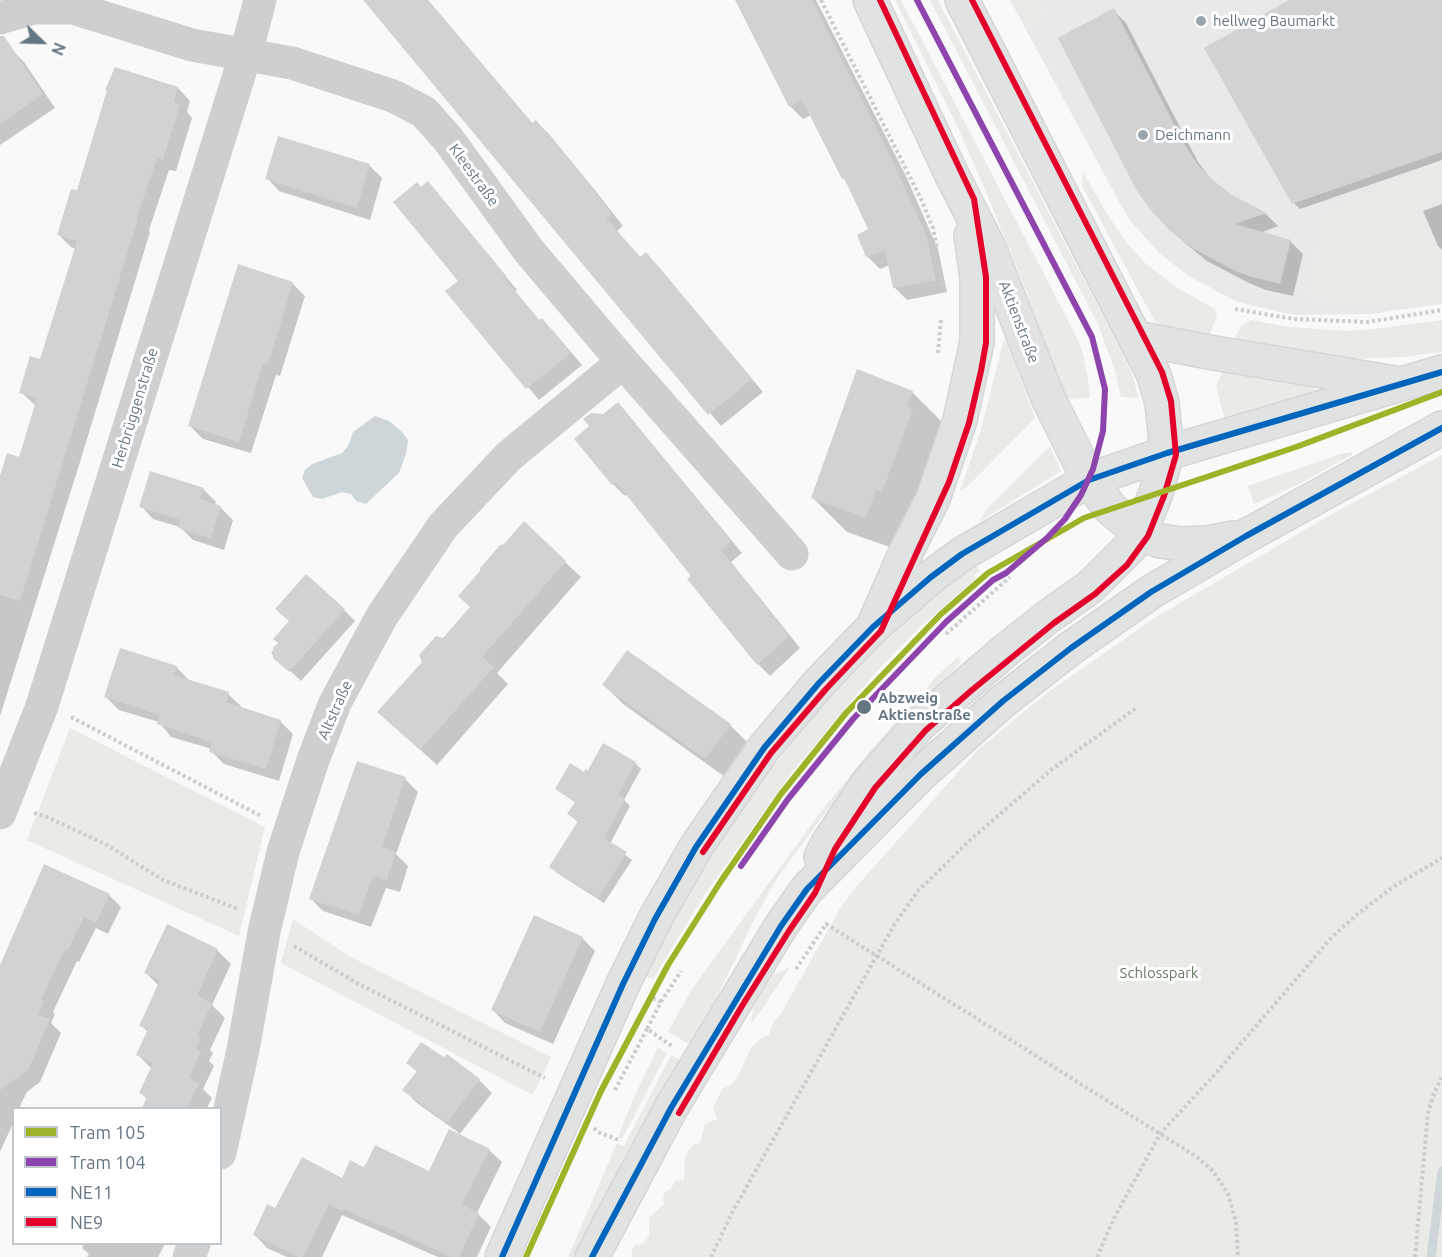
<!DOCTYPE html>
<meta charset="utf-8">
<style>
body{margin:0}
#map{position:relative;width:1442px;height:1257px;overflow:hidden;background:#f9f9f9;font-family:Ubuntu,sans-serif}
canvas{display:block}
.legend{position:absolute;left:12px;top:1107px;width:210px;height:138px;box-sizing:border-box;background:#fff;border:2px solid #c1c8cd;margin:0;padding:8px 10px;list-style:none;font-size:18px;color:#657683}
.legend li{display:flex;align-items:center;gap:12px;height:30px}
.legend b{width:30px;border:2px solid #c1c8cd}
.north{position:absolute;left:12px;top:12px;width:60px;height:60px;-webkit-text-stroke:4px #fff;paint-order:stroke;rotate:113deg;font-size:16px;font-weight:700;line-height:24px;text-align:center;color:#657683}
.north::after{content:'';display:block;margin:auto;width:21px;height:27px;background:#657683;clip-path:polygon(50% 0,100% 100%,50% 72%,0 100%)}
</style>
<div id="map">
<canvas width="1442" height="1257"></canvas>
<ul class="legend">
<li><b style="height:8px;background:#9eb327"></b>Tram 105</li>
<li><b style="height:8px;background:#8e44ad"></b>Tram 104</li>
<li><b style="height:8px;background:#0065bd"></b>NE11</li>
<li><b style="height:8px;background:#e4002b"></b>NE9</li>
</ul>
<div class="north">N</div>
</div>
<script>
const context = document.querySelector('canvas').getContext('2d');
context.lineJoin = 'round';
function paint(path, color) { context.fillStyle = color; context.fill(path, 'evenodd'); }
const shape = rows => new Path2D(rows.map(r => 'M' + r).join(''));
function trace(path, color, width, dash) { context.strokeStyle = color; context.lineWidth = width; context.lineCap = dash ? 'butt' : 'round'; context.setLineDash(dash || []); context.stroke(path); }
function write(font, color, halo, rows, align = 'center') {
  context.font = font + ' Ubuntu,sans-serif'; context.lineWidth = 6; context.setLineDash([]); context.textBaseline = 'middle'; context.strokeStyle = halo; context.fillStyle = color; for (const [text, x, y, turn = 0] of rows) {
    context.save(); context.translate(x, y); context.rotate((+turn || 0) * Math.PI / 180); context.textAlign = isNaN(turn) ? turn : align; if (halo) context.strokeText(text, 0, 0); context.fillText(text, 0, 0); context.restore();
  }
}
const built = shape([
 [1010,0,1442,0,1442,304,1370,314,1294,315,1237,302,1189,276,1159,253,1128,218]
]);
const green = shape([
 [895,0,901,0,1072,328,1082,350,1088,379,1090,398,1066,399,1022,280,980,178,959,130],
 [930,0,938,0,1121,351,1131,371,1139,398,1121,397,1115,371,1098,324],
 [1014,0,1036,0,1045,17,1028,27],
 [1442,158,1442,197,1416,208,1434,251,1442,248,1442,304,1377,305,1310,299,1308,296,1322,235,1324,214],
 [1083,172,1107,214,1127,243,1145,263,1179,289,1215,309,1217,315,1208,340,1171,332,1154,320,1082,186],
 [1251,320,1289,327,1346,331,1373,329,1442,320,1442,352,1405,357,1346,359,1233,341,1242,325],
 [1006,339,1035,418,967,487,960,491,980,433,1003,343],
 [1223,371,1305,385,1322,391,1225,420,1216,386],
 [1050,446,1061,471,979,522,986,510],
 [1352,452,1352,455,1297,485,1254,504,1248,486,1340,454],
 [1442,455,1442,1257,632,1257,632,1250,635,1245,643,1244,649,1236,649,1218,664,1204,663,1197,665,1192,671,1189,675,1181,684,1180,685,1157,689,1150,694,1144,700,1143,705,1124,717,1119,713,1108,722,1089,731,1085,738,1076,751,1048,761,1038,768,1036,774,1021,782,1012,841,907,857,886,977,751,1044,695,1156,617,1332,514],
 [976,565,980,571,974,575,976,579,921,626,874,674,793,771,705,894,653,979,644,976,669,926,722,836,753,792,819,709,858,666,892,632,944,587],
 [959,656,961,662,927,698,822,817,778,877,760,908,708,1015,691,1045,668,1032,692,989,819,814,870,751,936,677],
 [70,728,265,827,239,936,27,840],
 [293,919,349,956,551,1057,533,1095,281,963],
 [790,967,764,1006,751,1024,754,1002,773,975],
 [658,1048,667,1053,622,1139,618,1138,633,1099],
 [671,1055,682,1061,575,1257,568,1257,617,1143,624,1146]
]);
const water = shape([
 [375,416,389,421,402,432,408,440,406,454,399,473,366,504,356,501,351,494,342,492,322,499,313,497,302,478,305,470,312,464,342,453,348,446,353,432]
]);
const shadow = shape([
 [365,0,428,0,533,124,536,122,548,133,594,189,623,226,617,231,641,258,646,254,658,266,763,392,721,426],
 [736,0,816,0,906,176,938,249,947,292,907,300,894,287,890,265,880,269,867,256,870,230,848,183,844,179,811,115,803,119,790,106],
 [1292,0,1442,0,1442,160,1300,209,1294,203],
 [1113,10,1126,23,1198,162,1211,179,1231,196,1266,214,1278,226,1260,233,1290,241,1303,254,1293,296,1266,290,1249,283,1207,261,1185,243,1150,207],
 [11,49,24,62,55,108,0,145,0,57],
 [178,88,190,101,187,112,192,118,176,171,169,170,149,230,150,232,80,462,0,716,0,480,20,458,36,406,21,392,41,361,76,249,71,247,59,235,78,192],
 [369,165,382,178,370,220,279,191,267,178],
 [428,183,517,290,515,291,540,321,542,320,554,332,582,365,539,400,447,292,460,281,422,189],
 [1442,204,1442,250,1438,246,1423,211],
 [292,283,305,296,280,376,276,375,251,453,203,439,190,426],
 [912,392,947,427,901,551,847,532,812,497],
 [603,416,629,416,742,553,731,562,800,648,770,676,758,664,689,579,693,576,627,493,625,496,613,484],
 [203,489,216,502,214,506,220,507,233,520,224,550,193,540,180,527,153,519,141,506],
 [565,562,581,577,497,673,508,684,437,765,395,727,444,640,472,608],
 [344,610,355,621,301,681,271,653,280,643],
 [176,667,189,680,228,694,241,706,240,708,280,721,293,734,279,781,224,764,211,751,212,749,171,737,159,722,119,710,106,697],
 [604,685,730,725,749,744,725,777,623,704],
 [635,763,641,769,624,800,630,806,610,844,632,860,604,903,557,873,551,867,579,823,569,814,576,803,557,789,584,774],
 [405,779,418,792,396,854,408,866,400,892,386,888,371,927,323,911,310,898],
 [109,895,121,907,108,934,96,928,79,962,77,961,53,1012,55,1014,51,1023,61,1033,40,1082,27,1092,19,1108,14,1108,14,1121,0,1152,0,970],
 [168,926,218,951,231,964,212,1005,225,1018,210,1050,213,1053,209,1061,214,1066,203,1089,212,1098,207,1108,143,1108,147,1099,141,1093,152,1069,138,1055,148,1032,141,1025,159,986,146,973],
 [582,938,595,951,553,1044,505,1023,493,1010],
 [408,1063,479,1080,492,1093,459,1135,489,1150,502,1162,477,1213,491,1227,477,1257,438,1257,342,1215,322,1257,287,1257,267,1248,255,1235,276,1210,343,1180,364,1168,429,1173,459,1133,417,1103,404,1090,417,1072],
 [84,1244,165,1244,158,1257,87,1257,89,1254,82,1248]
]);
const stream = shape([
 [1431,1257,1442,1171]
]);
const building = shape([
 [363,0,428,0,532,123,536,120,583,176,612,214,606,218,640,257,646,252,752,379,708,415],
 [735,0,812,0,893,162,926,235,936,280,893,288,885,250,866,257,857,235,868,229,844,178,842,179,803,102,801,100,789,107],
 [1289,0,1442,0,1442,152,1292,204,1204,48],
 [1114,8,1186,147,1198,165,1214,181,1232,195,1267,213,1235,224,1291,240,1280,284,1252,277,1235,271,1192,248,1170,231,1149,208,1137,191,1058,38],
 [0,36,4,36,43,94,0,124],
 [115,67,178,87,174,102,180,104,163,160,157,158,137,217,138,218,20,601,0,595,0,476,7,453,19,457,37,398,19,393,30,356,40,359,77,241,57,235,71,189,77,190,107,90,105,90],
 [278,136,370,164,357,208,265,179],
 [428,181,507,277,505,279,539,320,542,318,571,353,526,389,445,291,458,281,393,202,417,182,421,187],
 [238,264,293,282,268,364,263,363,239,442,188,426],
 [857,369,913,391,907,406,913,409,882,492,876,489,866,518,811,498],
 [618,402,731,541,721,550,789,636,757,665,687,579,691,576,616,482,612,485,574,439,589,426,583,419,591,413,603,414],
 [150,471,204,488,200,499,221,506,211,538,178,528,181,520,139,507],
 [524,521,566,561,482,657,494,667,420,750,377,712,422,662,419,655,436,636,443,638,470,607,458,596,480,571,480,568,494,552,500,545,504,544],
 [306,574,345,609,289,672,273,658,273,648,278,643,273,639,289,621,275,609],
 [120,648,177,666,174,675,229,692,226,702,281,720,266,769,209,752,212,742,157,724,160,715,104,697],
 [627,650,731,724,705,759,602,685],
 [603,743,636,762,618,795,625,799,604,838,627,852,598,898,549,867,578,821,567,814,575,802,555,789,570,763,584,772,585,769,588,770],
 [357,761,406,777,382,847,396,852,387,880,373,876,359,915,309,899],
 [44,864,110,894,96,923,84,917,67,951,64,950,41,1000,44,1001,38,1015,50,1019,28,1070,0,1090,0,965],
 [534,915,583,937,540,1032,491,1010],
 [167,924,218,949,197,996,212,1003,197,1036,200,1038,196,1049,201,1051,189,1078,199,1083,187,1108,142,1108,147,1097,139,1093,153,1063,136,1055,148,1029,139,1026,160,980,144,973],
 [421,1042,444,1057,447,1054,480,1079,447,1123,402,1090,417,1071,406,1063],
 [449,1129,490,1149,462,1205,479,1213,459,1257,451,1257,380,1224,380,1226,344,1209,343,1211,329,1204,303,1257,299,1257,253,1235,267,1204,275,1208,302,1157,342,1178,350,1160,363,1167,366,1164,375,1145,429,1171]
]);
const path = shape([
 [821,0,921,199,933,228,937,248],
 [939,265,942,287],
 [1235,309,1294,319,1368,322,1442,310],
 [938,353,941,319],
 [946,634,1010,577],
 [71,717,261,816],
 [34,813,47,817,107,845,163,880,238,909],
 [294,946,357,983,545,1078],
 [796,969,826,924,1197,1157,1213,1171,1228,1194,1236,1222,1238,1257],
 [653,998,661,1002,647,1029,672,1046],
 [661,1002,681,971],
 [615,1090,647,1029],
 [594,1128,598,1132,619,1140],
 [711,1257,733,1211,894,925,918,891,969,841,1051,770,1136,708],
 [1097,1257,1114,1218,1160,1134,1216,1073,1332,937,1360,912,1396,885,1442,858],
 [1415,1257,1428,1113,1434,1093,1442,1077]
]);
const minor = shape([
 [0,18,34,8,73,8,192,45,292,63,393,96,424,112,448,139,529,251,623,362,792,554],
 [0,813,42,706,246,53,260,0],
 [220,1153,243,1050,264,932,283,852,313,760,335,703,382,616,443,526,509,456,623,362],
 [189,1257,194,1244]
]);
const major = shape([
 [870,0,951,173,989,248,1049,400,1089,480,1111,509,1140,533,1160,541,1182,544,1207,543,1233,538],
 [1136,338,1214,353,1395,383],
 [876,620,905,554,933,499,960,420,977,342,977,278,971,235],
 [821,857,827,845,868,783,920,724,1006,650,1049,616,1090,587,1132,545,1140,533,1156,493,1167,453,1162,403,1154,375,962,0],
 [502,1257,623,984,655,919,696,847,764,748,819,683,873,627,931,577,962,554,1089,480,1167,453,1442,372],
 [592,1257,671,1108,781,926,807,889,921,774,1003,701,1071,648,1151,592,1246,536,1442,428]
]);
const bus1 = shape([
 [502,1257,623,984,655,919,696,847,764,748,819,683,873,627,931,577,962,554,1089,480,1167,453,1442,372],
 [592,1257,671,1108,781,926,807,889,921,774,1003,701,1071,648,1151,592,1246,536,1442,428]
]);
const bus2 = shape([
 [703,852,771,753,826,689,881,631,949,482,969,423,981,371,986,343,986,277,974,199,880,0],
 [679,1113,742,1006,789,931,815,893,835,849,875,788,926,730,972,690,1054,623,1095,594,1127,565,1148,536,1164,496,1176,455,1171,401,1162,372,972,0]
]);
const tram1 = shape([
 [526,1257,601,1091,668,965,721,881,781,794,846,713,940,615,988,573,1084,518,1296,447,1442,392]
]);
const tram2 = shape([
 [741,866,788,799,853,719,946,622,993,580,1006,573,1047,538,1065,519,1081,495,1093,469,1103,431,1105,389,1092,337,917,0]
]);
const markers = [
 [1201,21,6,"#99a4ac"],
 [1143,135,6,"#99a4ac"],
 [864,707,8,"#657683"]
];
const poiNames = [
 ["hellweg Baumarkt",1213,21],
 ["Deichmann",1155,135]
];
const streetNames = [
 ["Kleestraße",474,175,54],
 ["Aktienstraße",1019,322,69],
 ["Herbrüggenstraße",135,408,-73],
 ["Altstraße",335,710,-66]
];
const stopNames = [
 ["Abzweig",878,698],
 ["Aktienstraße",878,715]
];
const parkNames = [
 ["Schlosspark",1159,973]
];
paint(built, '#e8e9e9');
paint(green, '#e8ebe6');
paint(water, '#ced6d9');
paint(shadow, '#0003');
trace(stream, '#ced6d9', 9);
paint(building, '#d0d2d3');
trace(major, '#d5d6d7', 36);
trace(path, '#cbcccd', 4, [3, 3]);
trace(minor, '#cecfd0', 33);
trace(major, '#e1e2e2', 33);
trace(bus1, '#0065bd', 6);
trace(bus2, '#e4002b', 6);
trace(tram1, '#9eb327', 6);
trace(tram2, '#8e44ad', 6);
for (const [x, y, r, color] of markers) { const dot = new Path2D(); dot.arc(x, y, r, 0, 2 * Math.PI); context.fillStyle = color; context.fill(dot); trace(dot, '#fff', 2); }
write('15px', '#657683', '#fff', poiNames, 'left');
write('15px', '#657683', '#fff', streetNames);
write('bold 15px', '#657683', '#fff', stopNames, 'left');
write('15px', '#687a64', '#fff', parkNames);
</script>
